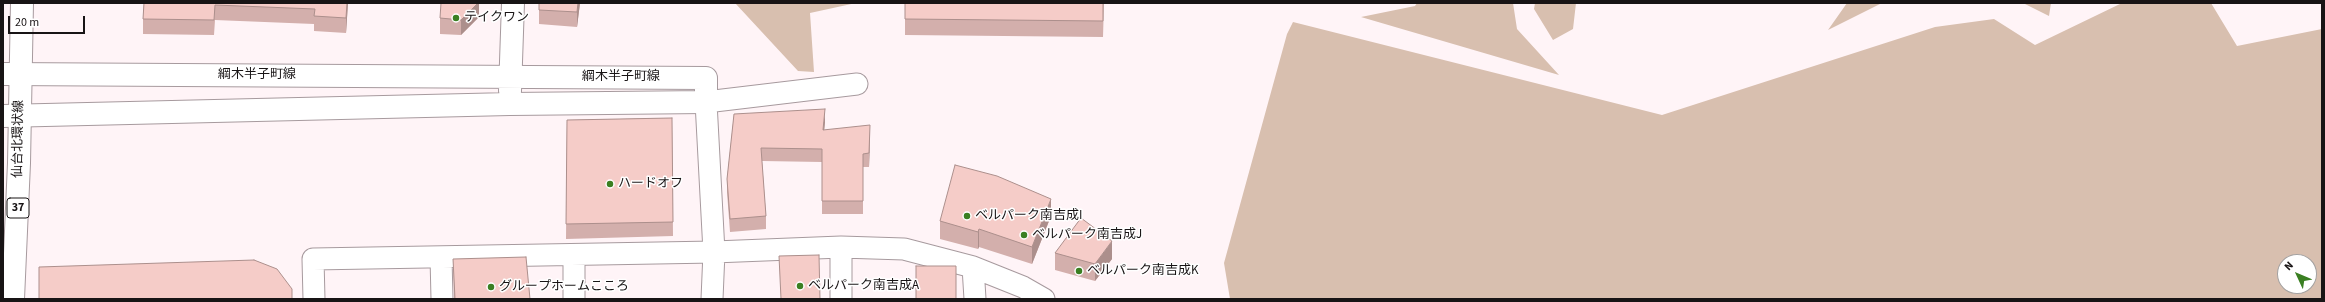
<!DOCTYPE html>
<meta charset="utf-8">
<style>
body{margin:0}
#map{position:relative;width:2325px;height:302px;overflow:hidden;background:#fff4f7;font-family:"Source Sans 3",sans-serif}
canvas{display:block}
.frame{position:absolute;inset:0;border:4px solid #181415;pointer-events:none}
.north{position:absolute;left:2277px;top:254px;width:40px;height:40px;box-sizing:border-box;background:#fff;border:1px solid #a3a1a1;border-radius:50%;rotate:314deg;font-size:11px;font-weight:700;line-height:16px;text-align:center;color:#181415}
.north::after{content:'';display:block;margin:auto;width:14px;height:18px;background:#3a7f22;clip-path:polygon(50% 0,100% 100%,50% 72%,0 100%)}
.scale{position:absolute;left:8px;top:16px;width:77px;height:18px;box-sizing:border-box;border:2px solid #181415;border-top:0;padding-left:5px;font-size:12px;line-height:14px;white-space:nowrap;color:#181415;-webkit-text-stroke:3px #fff;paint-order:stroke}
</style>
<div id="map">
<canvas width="2325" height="302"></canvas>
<div class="frame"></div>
<div class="north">N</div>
<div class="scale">20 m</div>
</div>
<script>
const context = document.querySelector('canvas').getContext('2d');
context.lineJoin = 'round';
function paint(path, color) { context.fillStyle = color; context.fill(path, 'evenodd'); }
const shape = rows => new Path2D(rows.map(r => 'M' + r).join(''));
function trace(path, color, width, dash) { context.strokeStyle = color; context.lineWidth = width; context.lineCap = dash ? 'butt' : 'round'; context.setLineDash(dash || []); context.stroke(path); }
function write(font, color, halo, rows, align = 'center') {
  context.font = font + ' "Source Sans 3","Noto Sans JP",sans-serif'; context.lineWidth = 3; context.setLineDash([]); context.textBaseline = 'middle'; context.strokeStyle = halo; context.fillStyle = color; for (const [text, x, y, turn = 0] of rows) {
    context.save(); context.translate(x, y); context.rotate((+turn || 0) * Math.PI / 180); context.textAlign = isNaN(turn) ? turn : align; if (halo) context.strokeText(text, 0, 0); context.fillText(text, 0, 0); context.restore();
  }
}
const green = shape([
 [735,3,856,3,810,13,814,72,798,71],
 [1417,3,1513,3,1517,29,1559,75,1361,17,1415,6],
 [1535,3,1576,3,1573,29,1553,40,1534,9],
 [1847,3,1882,3,1828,30],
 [2023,3,2051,3,2049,16],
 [2122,3,2211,3,2237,46,2322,29,2322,299,1230,299,1224,263,1287,34,1293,22,1662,115,1935,27,1994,19,2035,45],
 [2285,262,2309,262,2309,286,2285,286]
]);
const minor = shape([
 [841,247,841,299],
 [574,255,574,299],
 [441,257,442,299],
 [973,267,975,299],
 [314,299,313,259,714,252,841,247,904,249,973,267,1023,287,1044,299],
 [712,299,714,252,706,102,857,84]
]);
const tertiary = shape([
 [3,74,706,78,706,102,510,104,3,116],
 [510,91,513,3]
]);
const primary = shape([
 [13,299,19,163,22,3]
]);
const wall = shape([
 [144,3,348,3,346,33,314,31,314,24,215,20,214,35,143,34,143,19],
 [479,3,479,17,461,35,440,34,440,18],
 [539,3,580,3,577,27,539,24],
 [905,3,1104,3,1103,37,905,35],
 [734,114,825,122,824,130,870,138,869,167,863,167,863,214,822,214,822,162,762,161,766,216,766,229,730,232,727,192,727,179],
 [672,118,673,236,566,239,567,120],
 [1051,216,1032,264,979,247,978,249,940,239,940,221],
 [1055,253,1112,259,1095,281,1055,270],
 [453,259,530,299,454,299]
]);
const shadedWall = shape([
 [347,3,348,3,346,33,346,18],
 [478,3,479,3,479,17,461,35,461,20],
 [578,3,580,3,577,27,577,12],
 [825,109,825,122,823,143,823,130],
 [870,125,870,138,869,167,869,153],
 [1051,199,1051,216,1032,264,1032,247],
 [979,229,979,247,978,249,978,232],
 [1112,241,1112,259,1095,281,1095,264]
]);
const building = shape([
 [144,3,347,3,346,18,314,16,315,9,215,5,214,20,143,19,144,3],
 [441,3,478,3,461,20,440,18,441,3],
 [539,3,578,3,577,12,539,10,539,3],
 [905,3,1103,3,1103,21,905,19,905,3],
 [825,109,823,130,870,125,869,153,863,154,863,201,822,201,822,149,761,148,766,216,730,219,727,179,734,114,825,109],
 [672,118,673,222,566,224,567,120,672,118],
 [955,165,997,176,1051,199,1032,247,979,229,978,232,940,221,955,165],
 [1081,218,1112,241,1095,264,1055,253,1081,218],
 [819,255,820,299,781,299,779,256,819,255],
 [526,257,530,299,455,299,453,259,526,257],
 [254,260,277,269,292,289,292,299,39,299,39,267,254,260],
 [916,266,956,266,956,299,916,299,916,266]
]);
const markers = [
 [456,18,4,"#3a7f22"],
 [610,184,4,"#3a7f22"],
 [967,216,4,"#3a7f22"],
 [1024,235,4,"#3a7f22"],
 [1079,271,4,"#3a7f22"],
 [800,286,4,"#3a7f22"],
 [491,287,4,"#3a7f22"]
];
const shields = [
 [18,208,22]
];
const shieldNames = [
 ["37",18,208]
];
const poiNames = [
 ["テイクワン",464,18],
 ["ハードオフ",618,184],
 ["ベルパーク南吉成I",975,216],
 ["ベルパーク南吉成J",1032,235],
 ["ベルパーク南吉成K",1087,271],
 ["ベルパーク南吉成A",808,286],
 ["グループホームこころ",499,287]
];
const streetNames = [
 ["綱木半子町線",257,75],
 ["綱木半子町線",621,77],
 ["仙台北環状線",19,139,-89]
];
paint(green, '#d8bfaf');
trace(minor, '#a79a9e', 23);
trace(tertiary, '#a79a9e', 24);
trace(primary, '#a79a9e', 24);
trace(minor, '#fff', 21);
trace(tertiary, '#fff', 22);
trace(primary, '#fff', 22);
paint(wall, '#d3afac');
paint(shadedWall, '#ac8f8c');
paint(building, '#f5ccc8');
trace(building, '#ac8f8c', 1);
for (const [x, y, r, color] of markers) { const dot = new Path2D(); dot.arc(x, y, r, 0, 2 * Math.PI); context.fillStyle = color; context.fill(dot); trace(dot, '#fff', 1.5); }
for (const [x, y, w] of shields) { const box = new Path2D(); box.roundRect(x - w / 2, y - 10, w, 20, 3); context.fillStyle = '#fff'; context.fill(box); trace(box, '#181415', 1); }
write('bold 12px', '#181415', null, shieldNames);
write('13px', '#181415', '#fff', poiNames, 'left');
write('13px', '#181415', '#fff', streetNames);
</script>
